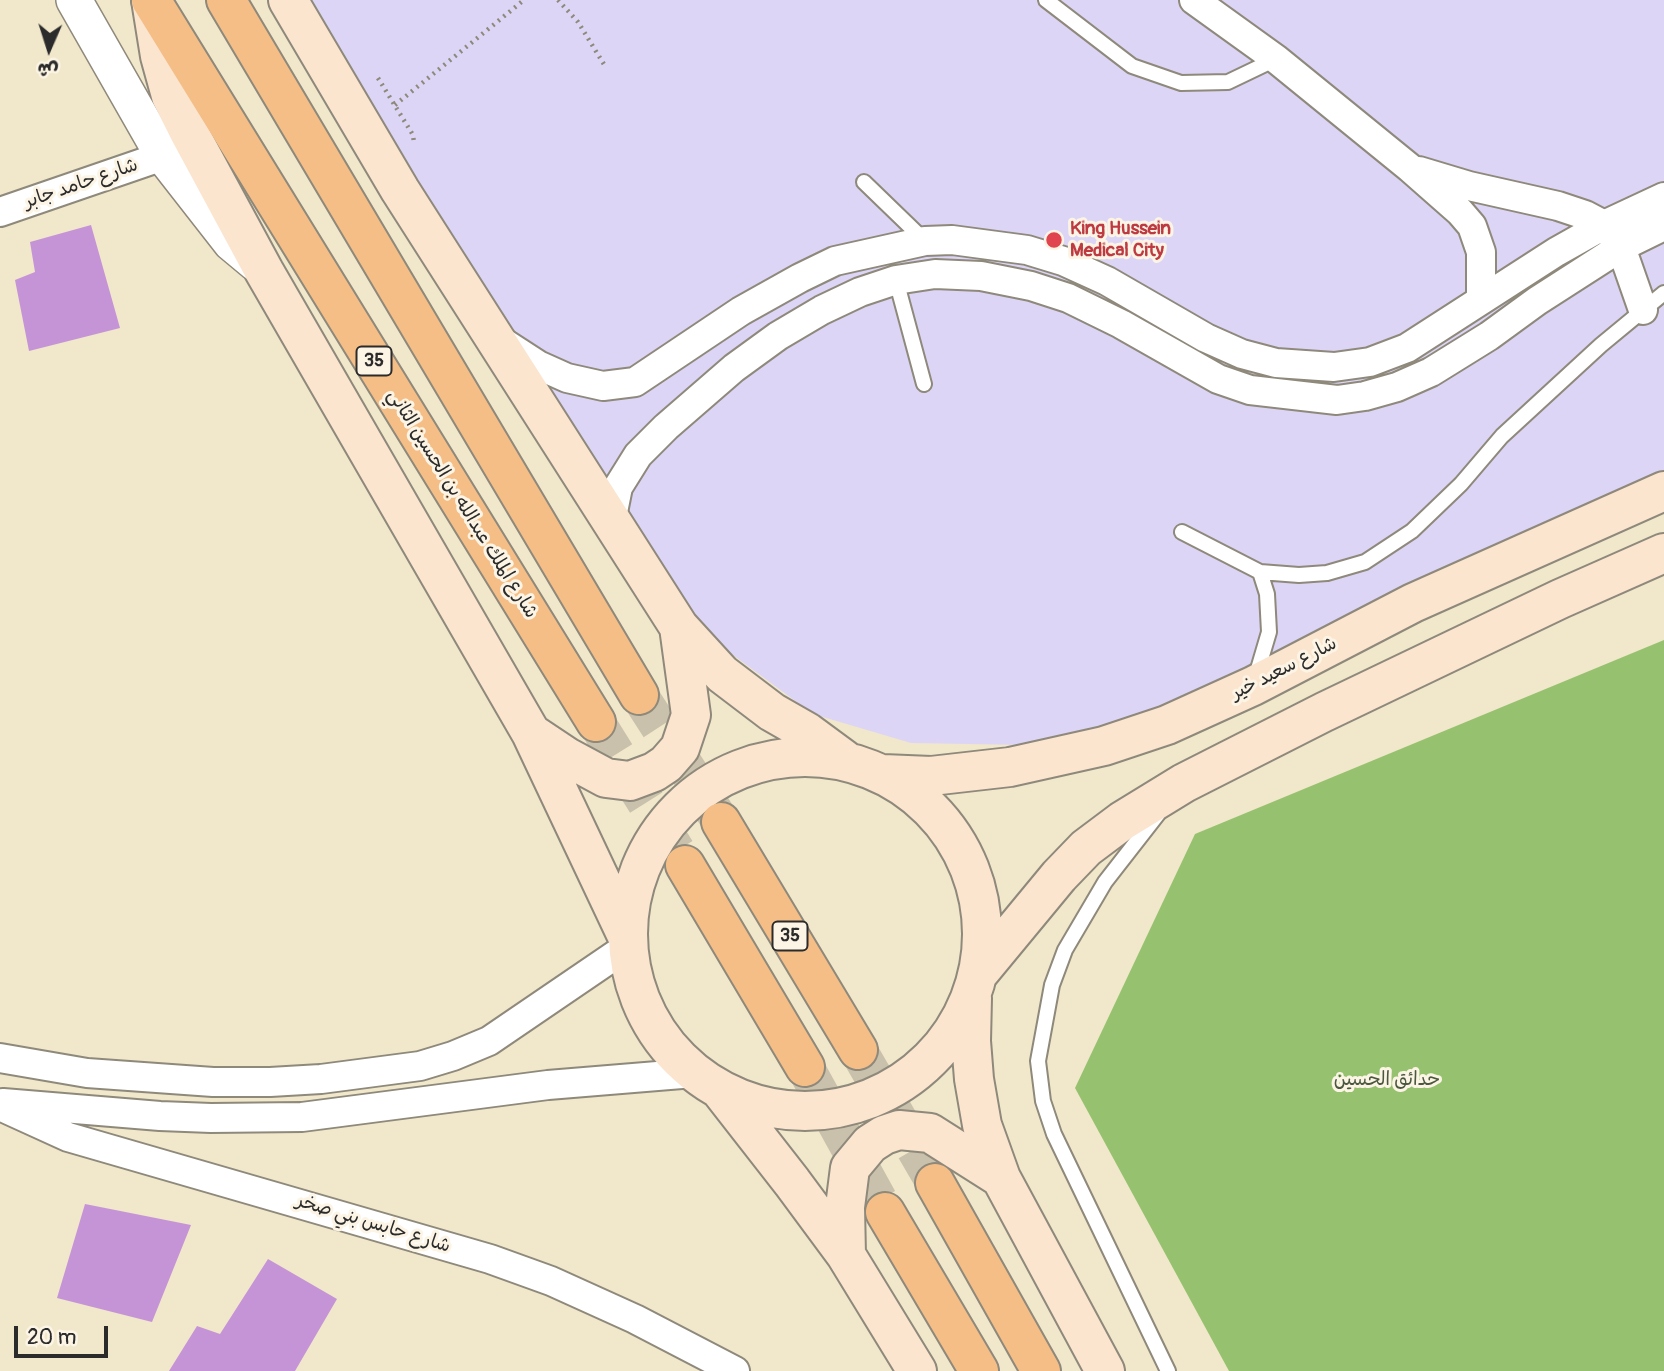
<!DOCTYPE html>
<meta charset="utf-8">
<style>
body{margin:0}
#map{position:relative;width:1664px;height:1371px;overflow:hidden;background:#f1e7cb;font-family:Pangolin,"Playpen Sans Arabic",sans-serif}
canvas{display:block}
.north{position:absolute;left:14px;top:14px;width:70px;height:70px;-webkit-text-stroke:5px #fcf5e5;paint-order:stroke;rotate:183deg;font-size:19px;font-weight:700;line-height:28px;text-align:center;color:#2b2b2b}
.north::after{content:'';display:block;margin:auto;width:24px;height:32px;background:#2b2b2b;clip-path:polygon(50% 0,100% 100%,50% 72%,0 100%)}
.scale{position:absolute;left:14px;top:1326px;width:94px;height:32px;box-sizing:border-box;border:4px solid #2b2b2b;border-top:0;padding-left:9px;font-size:21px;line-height:24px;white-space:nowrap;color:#2b2b2b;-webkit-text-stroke:5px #fcf5e5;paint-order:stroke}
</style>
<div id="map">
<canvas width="1664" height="1371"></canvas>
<div class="north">ش</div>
<div class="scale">20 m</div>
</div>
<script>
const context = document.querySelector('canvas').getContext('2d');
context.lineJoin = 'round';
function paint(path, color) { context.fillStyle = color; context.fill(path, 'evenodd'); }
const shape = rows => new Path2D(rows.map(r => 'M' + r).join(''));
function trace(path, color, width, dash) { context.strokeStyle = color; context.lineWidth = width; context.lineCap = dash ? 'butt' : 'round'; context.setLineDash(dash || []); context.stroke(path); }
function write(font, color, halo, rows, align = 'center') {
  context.font = font + ' Pangolin,"Playpen Sans Arabic",sans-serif'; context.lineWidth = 6; context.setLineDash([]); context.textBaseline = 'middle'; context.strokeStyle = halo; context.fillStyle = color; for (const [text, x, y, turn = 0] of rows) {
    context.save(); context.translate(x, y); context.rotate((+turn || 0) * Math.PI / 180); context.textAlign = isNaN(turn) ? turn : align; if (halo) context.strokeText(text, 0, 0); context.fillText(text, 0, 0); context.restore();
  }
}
const built = shape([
 [284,0,1664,0,1664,479,1163,710,1026,745,911,743,813,714,710,638]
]);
const green = shape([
 [1664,640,1664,1371,1229,1371,1075,1088,1195,834]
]);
const building = shape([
 [91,225,120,328,29,351,15,280,35,272,30,242],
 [85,1204,191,1225,152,1322,57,1298],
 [268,1259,337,1299,295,1371,169,1371,197,1326,220,1334]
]);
const trunkTunnel = shape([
 [639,695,721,822],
 [596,722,685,865],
 [858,1050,935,1183],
 [805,1067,885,1212]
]);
const path = shape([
 [558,0,578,22,605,66],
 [378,78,413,135,414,143],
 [395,105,524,0]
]);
const service = shape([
 [1046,0,1132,66,1181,83,1228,82,1276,59],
 [864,182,925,241],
 [896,280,924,384],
 [1182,532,1260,572,1299,575,1327,573,1365,562,1412,531,1461,484,1502,436,1601,345,1664,293],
 [1256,676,1269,632,1267,594,1260,572],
 [1158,814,1105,882,1065,950,1052,985,1038,1061,1043,1101,1054,1134,1168,1371]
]);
const minor = shape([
 [1194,0,1276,59,1410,168,1460,212,1472,226,1481,252,1481,299],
 [1419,171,1469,186,1558,206,1585,215,1604,225,1621,247,1643,310],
 [0,212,163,156],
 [501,341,538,365,567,378,603,386,635,382,741,311,800,278,835,261,925,241,952,240,1027,250,1063,261,1107,281,1206,338,1242,354,1276,363,1334,367,1370,362,1407,348,1556,252,1604,225,1664,197],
 [611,522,618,487,638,455,666,427,734,368,778,336,822,310,860,292,896,280,935,274,981,276,1031,286,1068,298,1121,324,1218,379,1250,390,1337,400,1365,396,1397,387,1431,372,1489,336,1537,301,1621,247,1664,226],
 [0,1058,87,1073,213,1082,270,1082,321,1079,420,1066,453,1056,489,1041,627,947],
 [3,1103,160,1116,211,1118,302,1117,548,1085,694,1073],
 [0,1106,68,1137,490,1259,551,1281,635,1319,735,1371]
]);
const tertiary = shape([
 [74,0,163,156,231,243,255,263]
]);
const secondary = shape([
 [151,0,160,56,171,96,189,132,264,271,531,733,626,934],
 [288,0,400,190,679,627,722,674,772,712,807,732,845,760],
 [531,733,567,757,606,778,630,781,654,772,666,764,680,748,691,715,679,627],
 '628 934a177 177 0 1 1 354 0a177 177 0 1 1-354 0Z',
 [883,774,931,776,1010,767,1104,746,1167,725,1253,686,1413,603,1664,491],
 [978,974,1059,876,1086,848,1122,821,1184,783,1324,712,1560,599,1664,553],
 [972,998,971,1041,974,1079,982,1125,1001,1178,1105,1371],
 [721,1091,792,1182,846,1255,917,1371],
 [846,1255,845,1207,850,1168,870,1144,884,1135,899,1130,930,1133,1001,1178]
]);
const trunk = shape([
 [151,0,596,722],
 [226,0,639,695],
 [721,822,858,1050],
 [685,865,805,1067],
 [935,1183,1041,1371],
 [885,1212,979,1371]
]);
const markers = [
 [1054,240,9,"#e0444e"]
];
const shields = [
 [374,361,35],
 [790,936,35]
];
const shieldNames = [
 ["35",374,361],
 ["35",790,936]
];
const streetNames = [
 ["شارع حامد جابر",81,184,-19],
 ["شارع الملك عبدالله بن الحسين الثاني",462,504,58],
 ["شارع سعيد خير",1284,669,-27],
 ["شارع حابس بني صخر",373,1224,17]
];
const healthNames = [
 ["King Hussein",1070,229],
 ["Medical City",1070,251]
];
const parkNames = [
 ["حدائق الحسين",1387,1080]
];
paint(built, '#dcd5f6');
paint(green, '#96c270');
paint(building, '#c594d7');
trace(trunkTunnel, '#c9c1ab', 38, [38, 19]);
trace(service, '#8e897b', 18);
trace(minor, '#8e897b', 32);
trace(tertiary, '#8e897b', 38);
trace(secondary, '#8e897b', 42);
trace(trunk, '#8e897b', 42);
trace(path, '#8e897b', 4.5, [2, 5]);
trace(service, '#fff', 14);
trace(minor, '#fff', 28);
trace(tertiary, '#fff', 35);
trace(secondary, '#fbe5cf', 38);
trace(trunk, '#f5be86', 38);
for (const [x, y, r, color] of markers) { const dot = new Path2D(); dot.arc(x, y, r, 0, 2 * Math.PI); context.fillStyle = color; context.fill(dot); trace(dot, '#fcf5e5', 2.5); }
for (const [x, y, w] of shields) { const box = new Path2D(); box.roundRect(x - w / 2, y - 14.5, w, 29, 5); context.fillStyle = '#fcf5e5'; context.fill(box); trace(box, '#2b2b2b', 2); }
write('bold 18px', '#2b2b2b', null, shieldNames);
write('19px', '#2b2b2b', '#fcf5e5', streetNames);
write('bold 19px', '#be3a42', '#fcf5e5', healthNames, 'left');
write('19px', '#4b5840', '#fcf5e5', parkNames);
</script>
